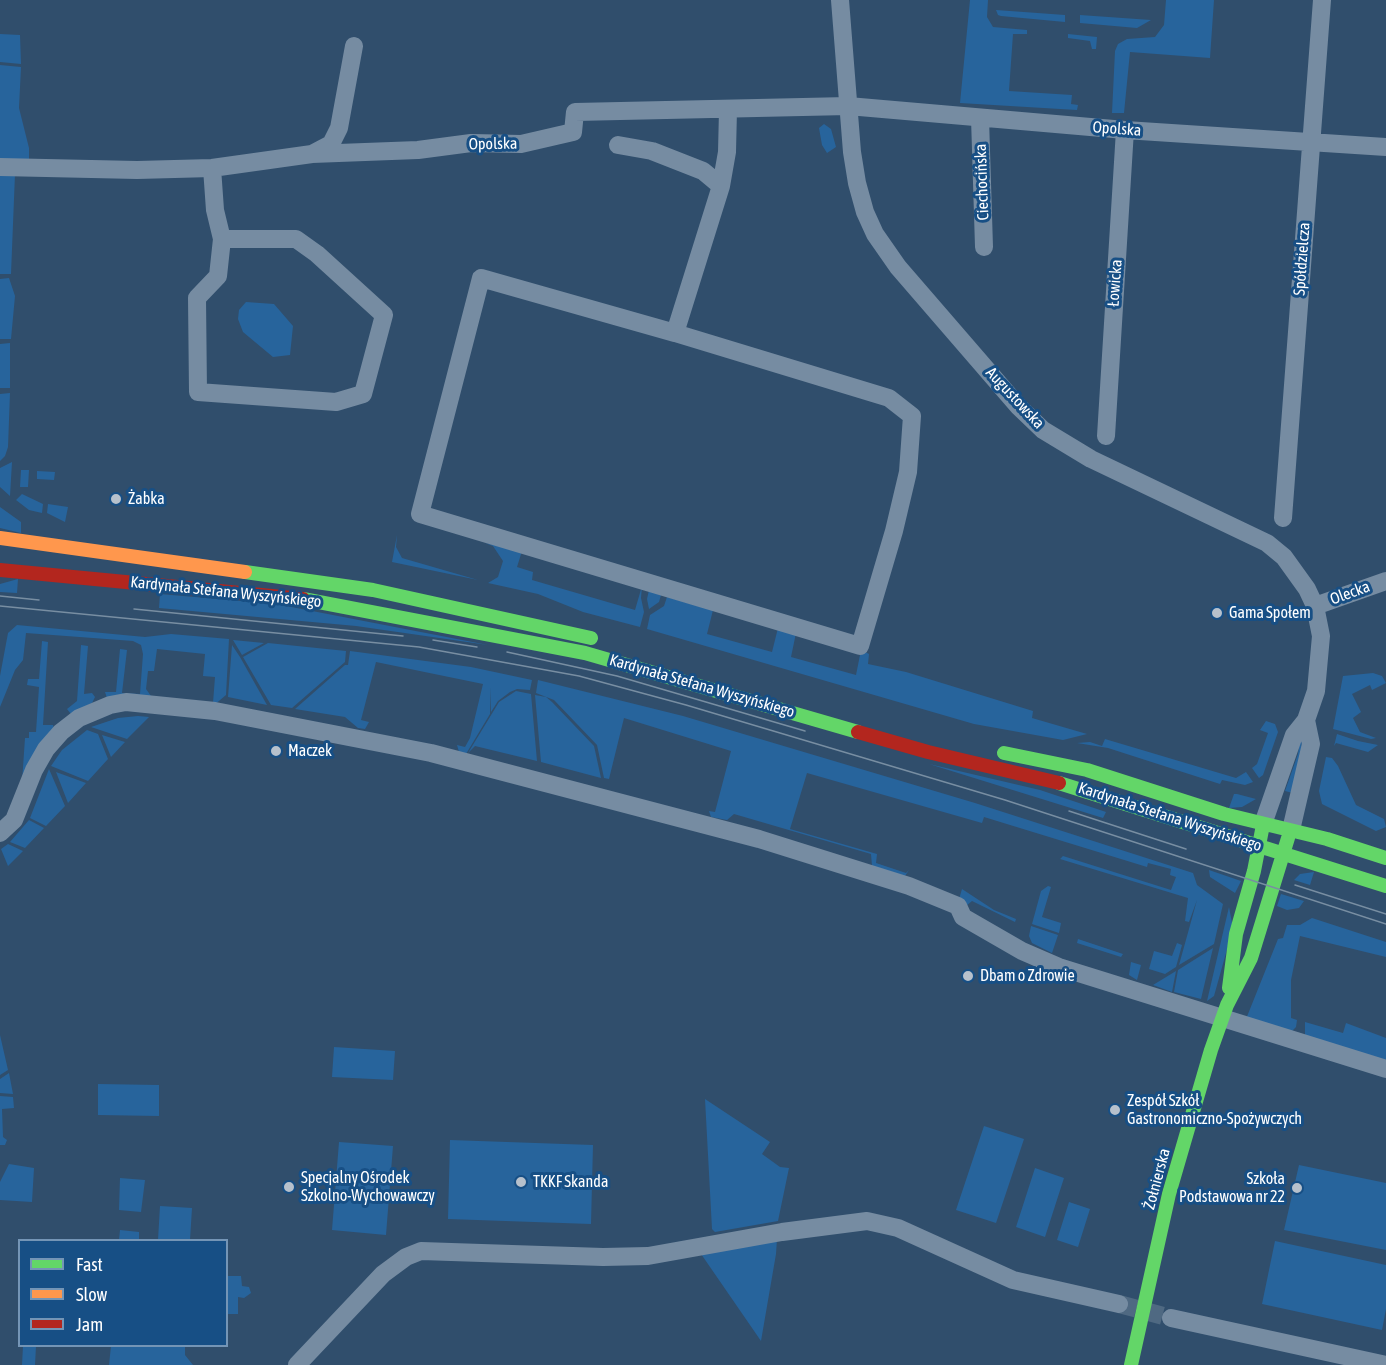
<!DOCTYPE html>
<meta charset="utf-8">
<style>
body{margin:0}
#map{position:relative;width:1386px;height:1365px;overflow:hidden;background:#304e6c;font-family:"Asap Condensed",sans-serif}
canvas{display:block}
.legend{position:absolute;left:18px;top:1239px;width:210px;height:108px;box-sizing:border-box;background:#174f85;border:2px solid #7495b6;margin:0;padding:8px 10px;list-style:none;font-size:18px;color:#fff}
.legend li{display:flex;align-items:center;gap:12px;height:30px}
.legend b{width:30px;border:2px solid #7495b6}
</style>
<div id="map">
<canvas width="1386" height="1365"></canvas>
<ul class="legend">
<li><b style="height:8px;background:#63d668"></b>Fast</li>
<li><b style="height:8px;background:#ff974d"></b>Slow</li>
<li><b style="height:8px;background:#b3261e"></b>Jam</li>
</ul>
</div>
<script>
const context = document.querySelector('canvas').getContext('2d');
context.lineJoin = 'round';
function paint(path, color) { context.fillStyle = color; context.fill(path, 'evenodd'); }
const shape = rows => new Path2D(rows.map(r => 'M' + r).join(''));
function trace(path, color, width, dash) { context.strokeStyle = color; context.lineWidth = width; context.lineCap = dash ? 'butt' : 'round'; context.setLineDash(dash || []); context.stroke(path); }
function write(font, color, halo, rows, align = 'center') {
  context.font = font + ' "Asap Condensed",sans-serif'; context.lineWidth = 6; context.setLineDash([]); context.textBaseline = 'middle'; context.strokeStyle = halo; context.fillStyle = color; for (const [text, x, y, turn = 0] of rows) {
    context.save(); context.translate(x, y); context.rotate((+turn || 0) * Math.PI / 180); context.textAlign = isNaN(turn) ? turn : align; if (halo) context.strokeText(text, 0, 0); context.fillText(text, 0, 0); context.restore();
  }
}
const green = shape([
 [970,0,988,0,987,17,993,27,1027,30,1027,34,1013,34,1009,91,1072,95,1071,104,1078,105,1077,110,960,103],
 [1166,0,1214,0,1210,58,1130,52,1124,113,1112,113,1115,51,1118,44,1127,39,1155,37,1164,25],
 [996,10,1065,15,1065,22,1001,16,998,15],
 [1080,15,1151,20,1137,28,1080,23],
 [0,34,20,35,21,64,0,62],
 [1068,34,1097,37,1096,49,1092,49,1090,41,1068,38],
 [0,65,21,67,19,108,29,148,29,160,0,160],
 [824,124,831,129,836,147,827,153,822,145,819,128],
 [6,174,15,174,11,274,0,274,0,176],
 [9,278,15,296,11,339,0,339,0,279],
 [246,302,274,304,293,326,290,355,273,357,243,332,238,319,239,310],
 [10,343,10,388,0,388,0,344],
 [10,393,8,447,5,456,0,461,0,394],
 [12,462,10,496,0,487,0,468],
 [21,470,29,470,28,487,20,487],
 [37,471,55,472,54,480,37,479],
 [22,494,43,504,42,513,29,510,16,500],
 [48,504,68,507,65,522,47,513],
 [0,507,21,522,21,533,0,528],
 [397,535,396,547,402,558,478,580,392,562],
 [485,543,522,551,517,567,533,572,532,580,635,610,642,586,641,598,644,612,640,627,583,612,538,594,488,583,498,577,503,561,493,546],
 [18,579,17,593,0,592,0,584],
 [649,590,661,595,659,602,649,609,647,599],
 [160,594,276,604,488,645,356,626,159,608],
 [667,597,713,610,707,634,772,652,778,628,796,633,791,657,856,675,860,655,865,652,869,654,868,664,906,672,1033,711,1032,718,1087,734,1063,740,974,724,647,629,650,615,664,606],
 [17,625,145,637,171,634,229,639,226,695,213,706,161,697,213,703,215,677,203,676,205,654,157,649,154,671,148,671,146,689,151,696,107,698,105,692,116,692,120,649,127,650,122,693,140,694,143,654,141,645,133,641,26,633,23,660,15,670,0,707,0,676,8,633],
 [233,640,264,643,242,655],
 [42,641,48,642,43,725,53,725,54,729,22,782,25,738,29,738,29,732,36,732,39,687,27,685,28,679,39,679],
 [268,643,346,651,345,662,292,708,271,705,243,657],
 [81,645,88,646,84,694,92,693,95,697,92,703,71,714,67,709,77,701],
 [232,645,240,657,267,705,228,697],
 [350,651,471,667,532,680,530,690,517,689,510,692,498,701,491,712,491,687,490,714,466,754,459,752,457,745,465,747,470,738,483,684,376,662,361,720,369,722,365,729,358,728,345,717,295,709,345,665,348,665],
 [1373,673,1382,676,1386,683,1372,690,1370,685,1352,694,1361,712,1353,718,1360,732,1376,738,1371,739,1333,729,1343,676],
 [538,680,683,716,975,803,1193,873,1197,885,1223,904,1214,944,1179,965,1197,900,1189,922,1185,921,1188,898,1060,859,1063,856,1171,890,1176,877,1170,875,1171,869,1148,863,1147,867,984,817,982,823,807,773,790,829,877,854,876,863,906,873,909,870,905,876,872,866,871,854,734,814,727,820,711,817,709,811,715,812,731,751,624,718,609,779,604,778,597,745,554,700,536,693],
 [516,691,531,694,537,761,475,746,468,753,499,702],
 [535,695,546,697,552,702,594,746,601,778,541,762],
 [138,716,149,717,127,739,91,727,118,718],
 [1266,721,1275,724,1278,732,1263,775,1259,778,1252,768,1257,764,1268,733,1260,730],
 [87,730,98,734,108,759,88,781,51,766,62,750],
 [1301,730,1303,730,1297,794,1285,791,1298,754],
 [1337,734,1358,741,1378,745,1368,752,1336,743,1334,746],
 [102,735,125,742,111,757],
 [1105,739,1236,778,1246,772,1253,782,1245,785,1222,780,1220,784,1108,748,1077,743,1090,742,1102,746],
 [1326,757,1332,758,1338,766,1356,805,1384,819,1386,827,1376,831,1322,804,1319,791],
 [929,764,1040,790,1106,812,1103,818],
 [49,769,65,806,46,826,30,818],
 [56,772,86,783,68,803],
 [1234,794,1237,794,1256,799,1242,807,1229,808],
 [29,820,44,828,25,848,10,842],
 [8,844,23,851,8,866,1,849],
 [1209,870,1241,881,1235,893,1210,877],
 [1314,872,1310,885,1294,880,1300,874],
 [1048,886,1051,887,1042,917,1061,923,1059,933,1032,924,1041,891],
 [962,889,994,910,1016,919,1015,922,972,901,966,906,959,899],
 [1281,894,1304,901,1299,908,1287,910,1277,906],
 [1229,907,1233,928,1214,996,1207,1001],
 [1312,918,1386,942,1386,957,1300,936,1291,980,1291,1018,1297,1020,1296,1027,1291,1032,1246,1019,1278,939,1283,938,1287,925,1300,925],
 [1031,926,1058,935,1052,953,1032,943,1029,936],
 [1078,939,1123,954,1121,957,1077,943],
 [1177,943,1182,945,1176,967,1165,974,1149,969,1154,951,1172,956],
 [1213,948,1201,999,1174,992,1178,970],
 [1131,962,1141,965,1137,980,1129,975],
 [1176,971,1172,992,1153,985],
 [1305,1022,1343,1033,1346,1023,1386,1038,1386,1060,1305,1036],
 [0,1035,8,1070,0,1075],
 [334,1047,395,1051,393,1080,332,1077],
 [9,1073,13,1094,0,1093,0,1079],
 [98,1084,159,1085,159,1116,98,1115],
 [0,1096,13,1097,14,1108,2,1109,3,1137,7,1140,5,1145,0,1145],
 [705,1099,770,1142,762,1154,780,1167,789,1168,778,1221,715,1232,712,1229],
 [984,1126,1024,1139,996,1223,956,1210],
 [450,1140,593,1145,591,1224,448,1219],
 [339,1142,393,1146,386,1235,332,1230],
 [9,1164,34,1168,32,1202,0,1200,0,1182],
 [1299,1165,1386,1183,1386,1250,1284,1230],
 [1035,1168,1064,1178,1045,1237,1016,1227],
 [120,1178,145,1180,141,1212,119,1210],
 [1069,1202,1090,1209,1078,1247,1057,1240],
 [160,1206,192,1208,190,1240,158,1240],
 [120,1230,139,1232,139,1240,119,1240],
 [777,1239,776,1254,761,1341,699,1251],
 [1275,1241,1386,1265,1386,1309,1382,1330,1262,1304],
 [227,1276,241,1276,242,1286,249,1287,251,1293,244,1298,238,1297,238,1314,227,1314],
 [23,1346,36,1346,35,1365,22,1365],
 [111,1346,185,1346,185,1355,193,1365,109,1365]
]);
const streetTunnel = shape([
 [1119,1304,1171,1318]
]);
const street = shape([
 [840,0,852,152,857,183,865,212,875,234,898,267,1019,407,1043,430,1091,459,1267,543,1284,557,1307,589,1315,606,1321,636,1316,691,1306,720,1294,735,1263,824],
 [980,118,984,247],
 [618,145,652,151,703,171,721,186],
 [312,154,418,150,471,143,521,144,573,132,575,112,848,106,1125,130,1386,147],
 [0,167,137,170,212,168,312,154,331,144,339,128,354,46],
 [212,168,215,210,222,239,218,276,197,298,198,392,336,402,363,394,384,315,317,254,296,239,222,239],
 [675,333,481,278,420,514,860,646,894,531,908,472,912,416,889,398,675,333,721,186,727,152,728,110],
 [1106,436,1125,130],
 [1283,518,1322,0],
 [1315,606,1386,581],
 [1291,830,1311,744,1306,720],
 [0,833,14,820,34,770,46,749,61,732,79,718,110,705,126,702,215,711,431,753,759,839,909,886,958,906,963,917,1022,951,1059,967,1386,1069],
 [1171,1318,1386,1365],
 [297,1365,383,1274,406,1257,421,1251,603,1257,648,1256,782,1232,867,1221,898,1228,1013,1280,1119,1304]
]);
const fast = shape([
 [245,572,373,590,591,638],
 [303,599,585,653,858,732],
 [1004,753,1087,770,1224,814,1327,839,1386,858],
 [1059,783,1386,886],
 [1229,988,1236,934,1254,871,1262,830],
 [1131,1365,1169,1194,1211,1050,1227,1005,1251,958,1288,838]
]);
const slow = shape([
 [0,538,245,572]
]);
const jam = shape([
 [0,570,303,599],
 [858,732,928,752,1059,783]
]);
const tram = shape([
 [0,596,39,600],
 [0,606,419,647,579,676,686,705,1005,800,1386,924],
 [134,609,403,636],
 [433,640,477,647],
 [507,652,617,676,805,731],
 [1069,811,1186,849],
 [1295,885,1386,914]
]);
const markers = [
 [116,499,6,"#b7c1cc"],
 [1217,613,6,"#b7c1cc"],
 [276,751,6,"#b7c1cc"],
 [968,976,6,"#b7c1cc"],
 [1115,1110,6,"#b7c1cc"],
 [521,1182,6,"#b7c1cc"],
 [289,1187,6,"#b7c1cc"],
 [1297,1188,6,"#b7c1cc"]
];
const streetNames = [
 ["Opolska",1117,129,4],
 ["Opolska",493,144,-1],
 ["Ciechocińska",982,182,-92],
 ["Spółdzielcza",1302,259,-86],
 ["Łowicka",1115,283,-86],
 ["Augustowska",1015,398,47],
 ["Kardynała Stefana Wyszyńskiego",226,592,6],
 ["Olecka",1350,593,-20],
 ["Kardynała Stefana Wyszyńskiego",702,686,16],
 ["Kardynała Stefana Wyszyńskiego",1170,817,18],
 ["Żołnierska",1157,1179,-75]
];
const poiNames = [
 ["Żabka",128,499],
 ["Gama Społem",1229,613],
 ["Maczek",288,751],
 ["Dbam o Zdrowie",980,976],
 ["Zespół Szkół",1127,1101],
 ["Gastronomiczno-Spożywczych",1127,1119],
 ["Specjalny Ośrodek",301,1178],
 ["Szkolno-Wychowawczy",301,1196],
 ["Szkoła",1285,1179,"right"],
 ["Podstawowa nr 22",1285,1197,"right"],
 ["TKKF Skanda",533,1182]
];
paint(green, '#27649c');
trace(streetTunnel, '#4f6982', 18, [18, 9]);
trace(street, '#768ca2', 18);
trace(fast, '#63d668', 14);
trace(slow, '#ff974d', 14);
trace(jam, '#b3261e', 14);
trace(tram, '#788ea2', 1.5);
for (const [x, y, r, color] of markers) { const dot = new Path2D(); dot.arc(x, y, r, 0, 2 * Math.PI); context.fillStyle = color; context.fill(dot); trace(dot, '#174f85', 2); }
write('16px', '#fff', '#174f85', streetNames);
write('16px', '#fff', '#174f85', poiNames, 'left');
</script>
